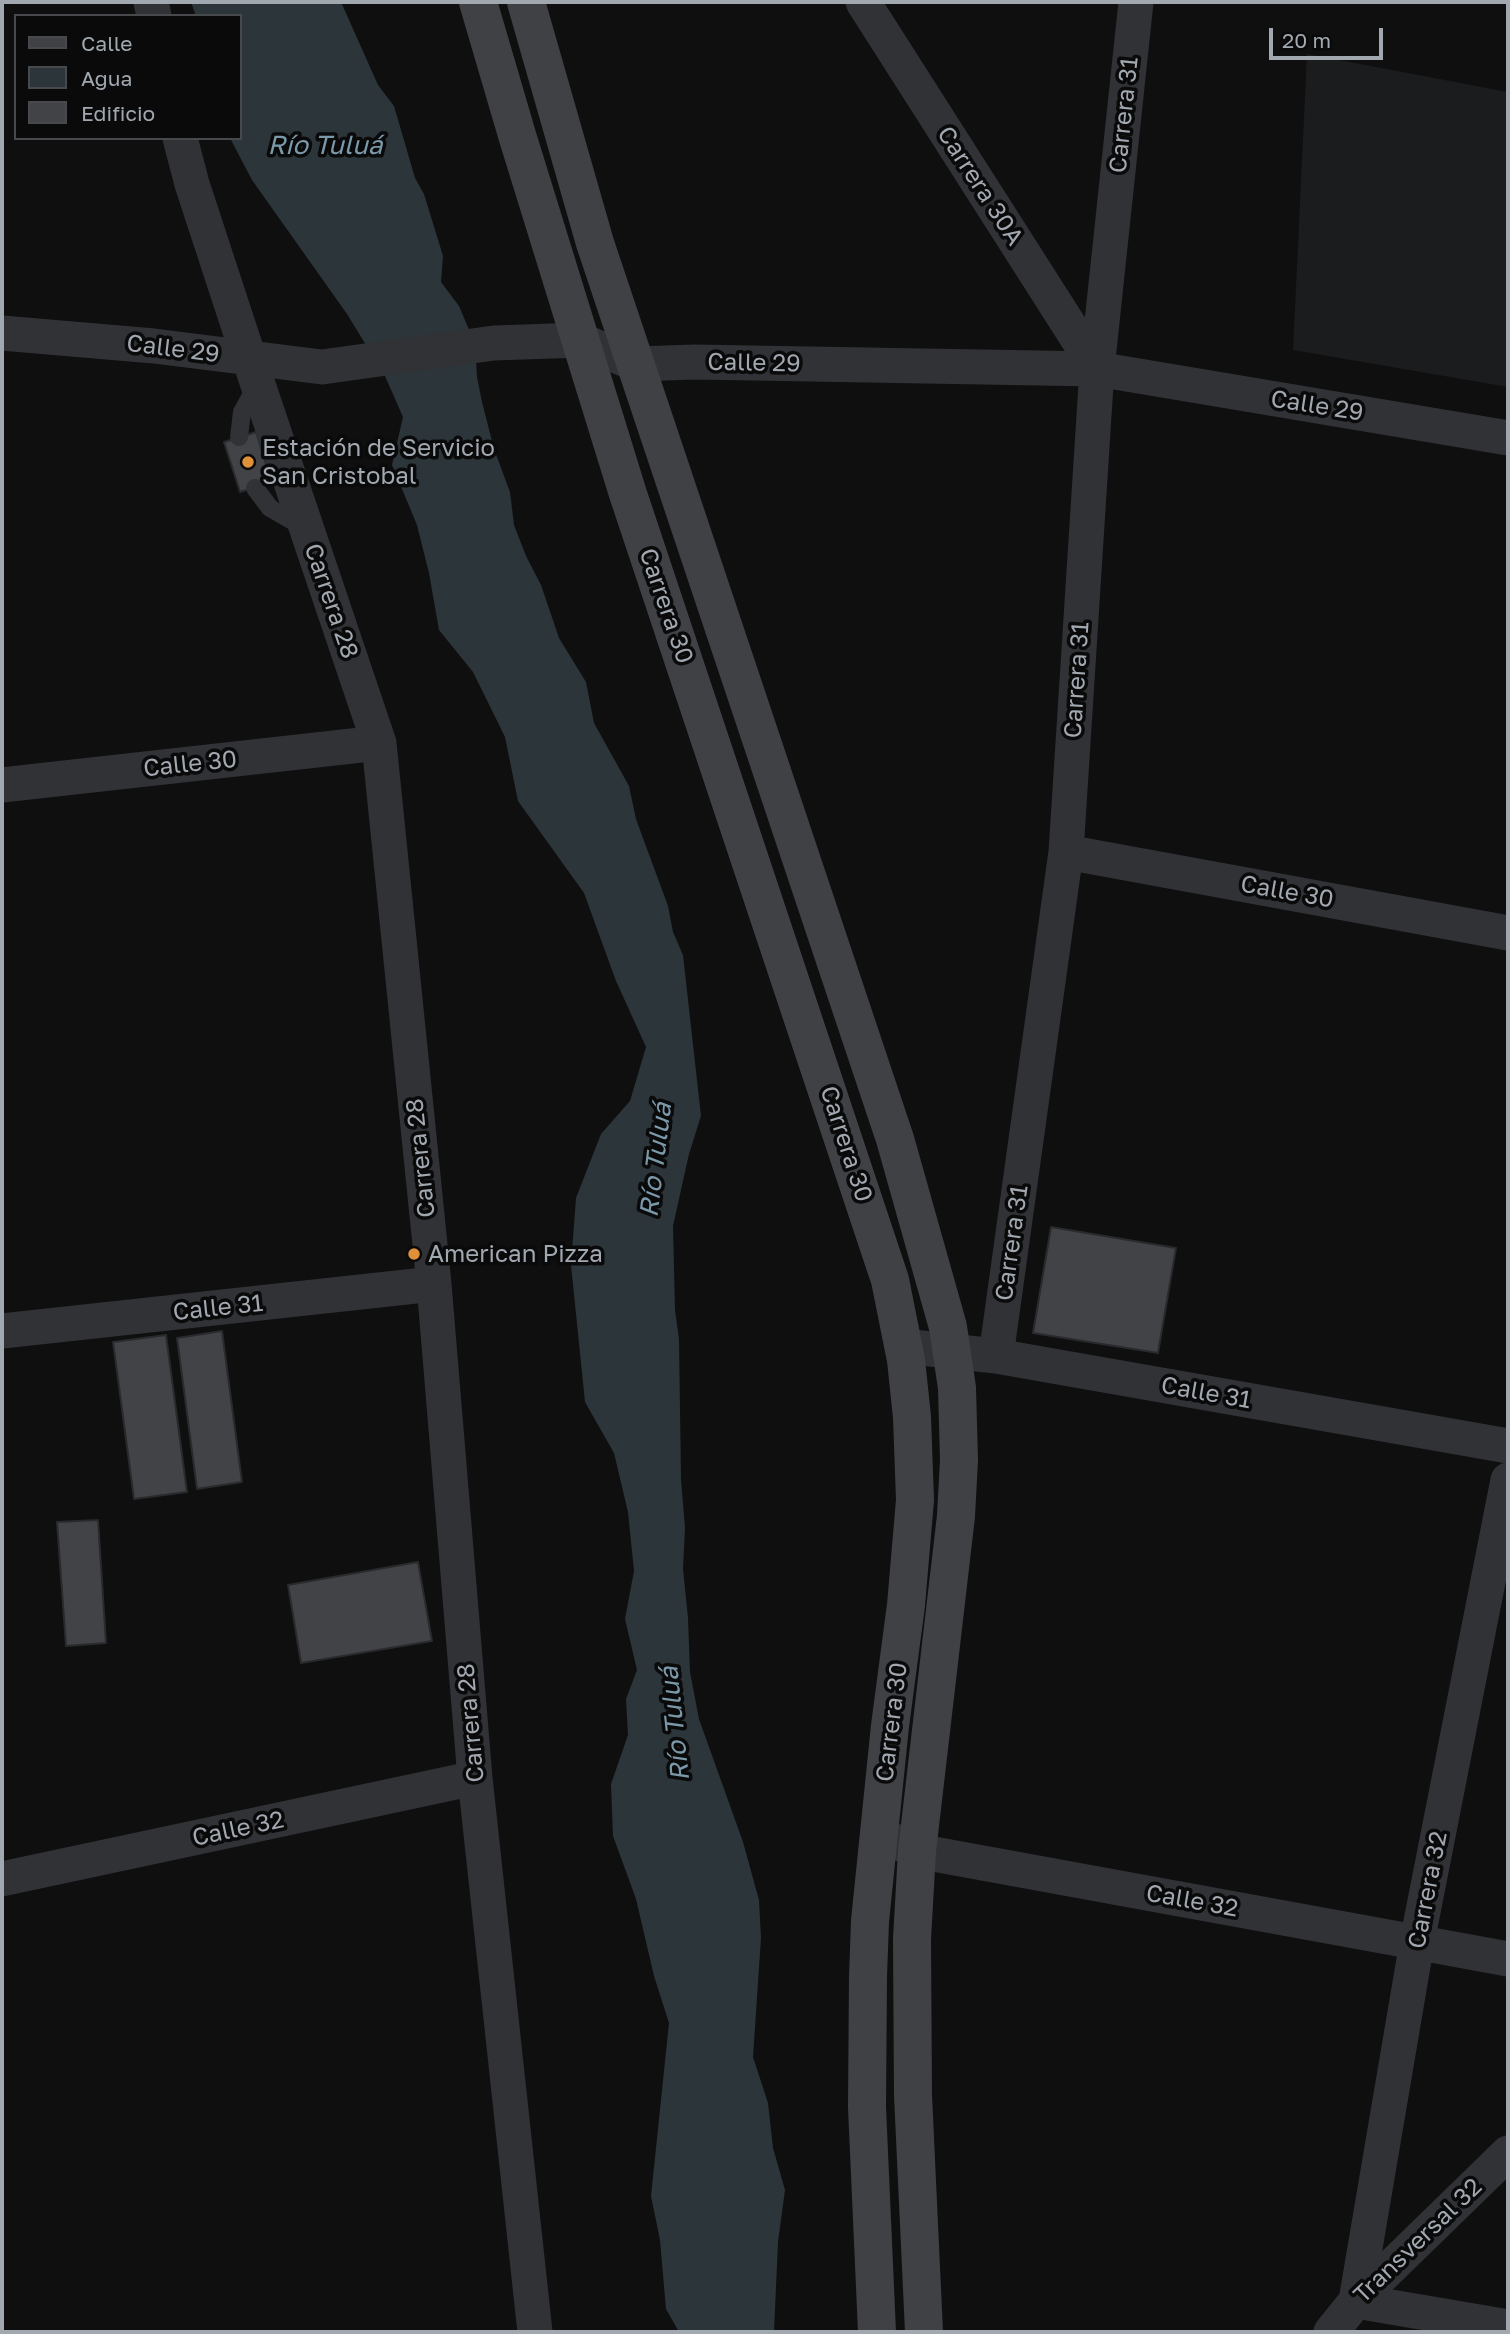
<!DOCTYPE html>
<meta charset="utf-8">
<style>
body{margin:0}
#map{position:relative;width:1510px;height:2334px;overflow:hidden;background:#0f0f10;font-family:"Golos Text",sans-serif}
canvas{display:block}
.frame{position:absolute;inset:0;border:4px solid #a2a8b0;pointer-events:none}
.legend{position:absolute;left:14px;top:14px;width:228px;height:126px;box-sizing:border-box;background:#0a0a0b;border:2px solid #47494d;margin:0;padding:9px 12px;list-style:none;font-size:21px;color:#a2a8b0}
.legend li{display:flex;align-items:center;gap:14px;height:35px}
.legend b{width:35px;border:2px solid #47494d}
.scale{position:absolute;left:1269px;top:28px;width:114px;height:32px;box-sizing:border-box;border:4px solid #a2a8b0;border-top:0;padding-left:9px;font-size:21px;line-height:24px;white-space:nowrap;color:#a2a8b0;-webkit-text-stroke:5px #0a0a0b;paint-order:stroke}
</style>
<div id="map">
<canvas width="1510" height="2334"></canvas>
<div class="frame"></div>
<ul class="legend">
<li><b style="height:9px;background:#3f4145"></b>Calle</li>
<li><b style="height:19px;background:#2c3539"></b>Agua</li>
<li><b style="height:19px;background:#414346"></b>Edificio</li>
</ul>
<div class="scale">20 m</div>
</div>
<script>
const context = document.querySelector('canvas').getContext('2d');
context.lineJoin = 'round';
function paint(path, color) { context.fillStyle = color; context.fill(path, 'evenodd'); }
const shape = rows => new Path2D(rows.map(r => 'M' + r).join(''));
function trace(path, color, width, dash) { context.strokeStyle = color; context.lineWidth = width; context.lineCap = dash ? 'butt' : 'round'; context.setLineDash(dash || []); context.stroke(path); }
function write(font, color, halo, rows, align = 'center') {
  context.font = font + ' "Golos Text",sans-serif'; context.lineWidth = 7; context.setLineDash([]); context.textBaseline = 'middle'; context.strokeStyle = halo; context.fillStyle = color; for (const [text, x, y, turn = 0] of rows) {
    context.save(); context.translate(x, y); context.rotate((+turn || 0) * Math.PI / 180); context.textAlign = isNaN(turn) ? turn : align; if (halo) context.strokeText(text, 0, 0); context.fillText(text, 0, 0); context.restore();
  }
}
const built = shape([
 [1307,54,1508,92,1508,387,1293,350]
]);
const water = shape([
 [191,2,341,2,378,85,394,106,415,178,424,194,443,256,441,282,459,306,475,344,477,377,482,402,494,449,510,492,514,525,526,556,541,585,559,638,586,682,594,723,629,786,636,819,668,906,673,932,683,955,701,1116,689,1154,673,1226,675,1310,679,1339,681,1479,685,1528,683,1569,688,1618,690,1672,699,1719,743,1842,759,1900,761,1938,753,2057,768,2103,773,2148,785,2190,778,2242,774,2332,679,2332,666,2309,660,2240,651,2196,669,2023,654,1976,636,1899,613,1836,611,1784,628,1735,626,1699,637,1670,625,1619,634,1571,628,1512,614,1453,585,1402,571,1265,576,1198,601,1134,630,1101,646,1047,616,981,584,893,518,801,505,737,473,672,439,630,429,573,417,525,392,465,403,417,385,376,347,314,252,180,230,138,240,138,240,16,196,16]
]);
const building = shape([
 [256,432,272,482,240,492,224,442,256,432],
 [1051,1227,1176,1248,1158,1353,1033,1333,1051,1227],
 [222,1331,242,1482,197,1489,177,1338,222,1331],
 [166,1335,187,1492,134,1499,113,1342,166,1335],
 [98,1520,106,1643,66,1646,57,1522,98,1520],
 [418,1562,432,1641,301,1663,288,1585,418,1562]
]);
const service = shape([
 [239,437,242,412,258,383],
 [255,488,270,508,303,527]
]);
const minor = shape([
 [151,2,154,16],
 [863,2,1097,369],
 [180,138,192,184,249,358,379,743,434,1284,475,1778,535,2332],
 [2,333,154,346,322,367,494,343,581,340,635,364,695,362,1097,369,1508,438],
 [2,785,379,743],
 [1066,852,1508,933],
 [2,1331,434,1284],
 [903,1346,996,1356,1508,1446],
 [996,1356,1066,852,1097,369,1136,2],
 [890,1839,917,1851,1508,1959],
 [2,1879,475,1778],
 [1356,2301,1417,1942,1508,1480],
 [1356,2301,1508,2327],
 [1331,2332,1356,2301,1508,2153]
]);
const secondary = shape([
 [478,2,517,135,628,494,890,1280,906,1360,912,1417,915,1500,906,1605,890,1726,870,1921,868,1977,867,2107,877,2332],
 [526,2,595,243,895,1139,948,1327,957,1388,959,1460,956,1516,917,1851,912,1939,913,2095,924,2332]
]);
const markers = [
 [248,462,7,"#df9139"],
 [414,1254,7,"#df9139"]
];
const streetNames = [
 ["Carrera 31",1124,115,-84],
 ["Carrera 30A",980,186,57],
 ["Calle 29",173,349,7],
 ["Calle 29",754,363,1],
 ["Calle 29",1317,406,9],
 ["Carrera 28",331,601,71],
 ["Carrera 30",666,606,71],
 ["Carrera 31",1077,680,-86],
 ["Calle 30",190,764,-6],
 ["Calle 30",1287,892,10],
 ["Carrera 30",846,1144,72],
 ["Carrera 28",421,1158,-96],
 ["Carrera 31",1012,1243,-82],
 ["Calle 31",218,1308,-6],
 ["Calle 31",1206,1393,10],
 ["Carrera 30",892,1722,-83],
 ["Carrera 28",471,1723,-95],
 ["Calle 32",238,1829,-12],
 ["Carrera 32",1428,1890,-79],
 ["Calle 32",1192,1901,10],
 ["Transversal 32",1418,2241,-44]
];
const poiNames = [
 ["Estación de Servicio",262,448],
 ["San Cristobal",262,476],
 ["American Pizza",428,1254]
];
const waterNames = [
 ["Río Tuluá",325,146],
 ["Río Tuluá",656,1160,-83],
 ["Río Tuluá",675,1724,-96]
];
paint(built, '#1b1c1d');
paint(water, '#2c3539');
paint(building, '#414346');
trace(building, '#292a2c', 2);
trace(service, '#313235', 18);
trace(minor, '#313235', 35);
trace(secondary, '#3f4145', 38);
for (const [x, y, r, color] of markers) { const dot = new Path2D(); dot.arc(x, y, r, 0, 2 * Math.PI); context.fillStyle = color; context.fill(dot); trace(dot, '#0a0a0b', 2.5); }
write('24px', '#a2a8b0', '#0a0a0b', streetNames);
write('24px', '#a2a8b0', '#0a0a0b', poiNames, 'left');
write('italic 26px', '#7b99a9', '#0a0a0b', waterNames);
</script>
